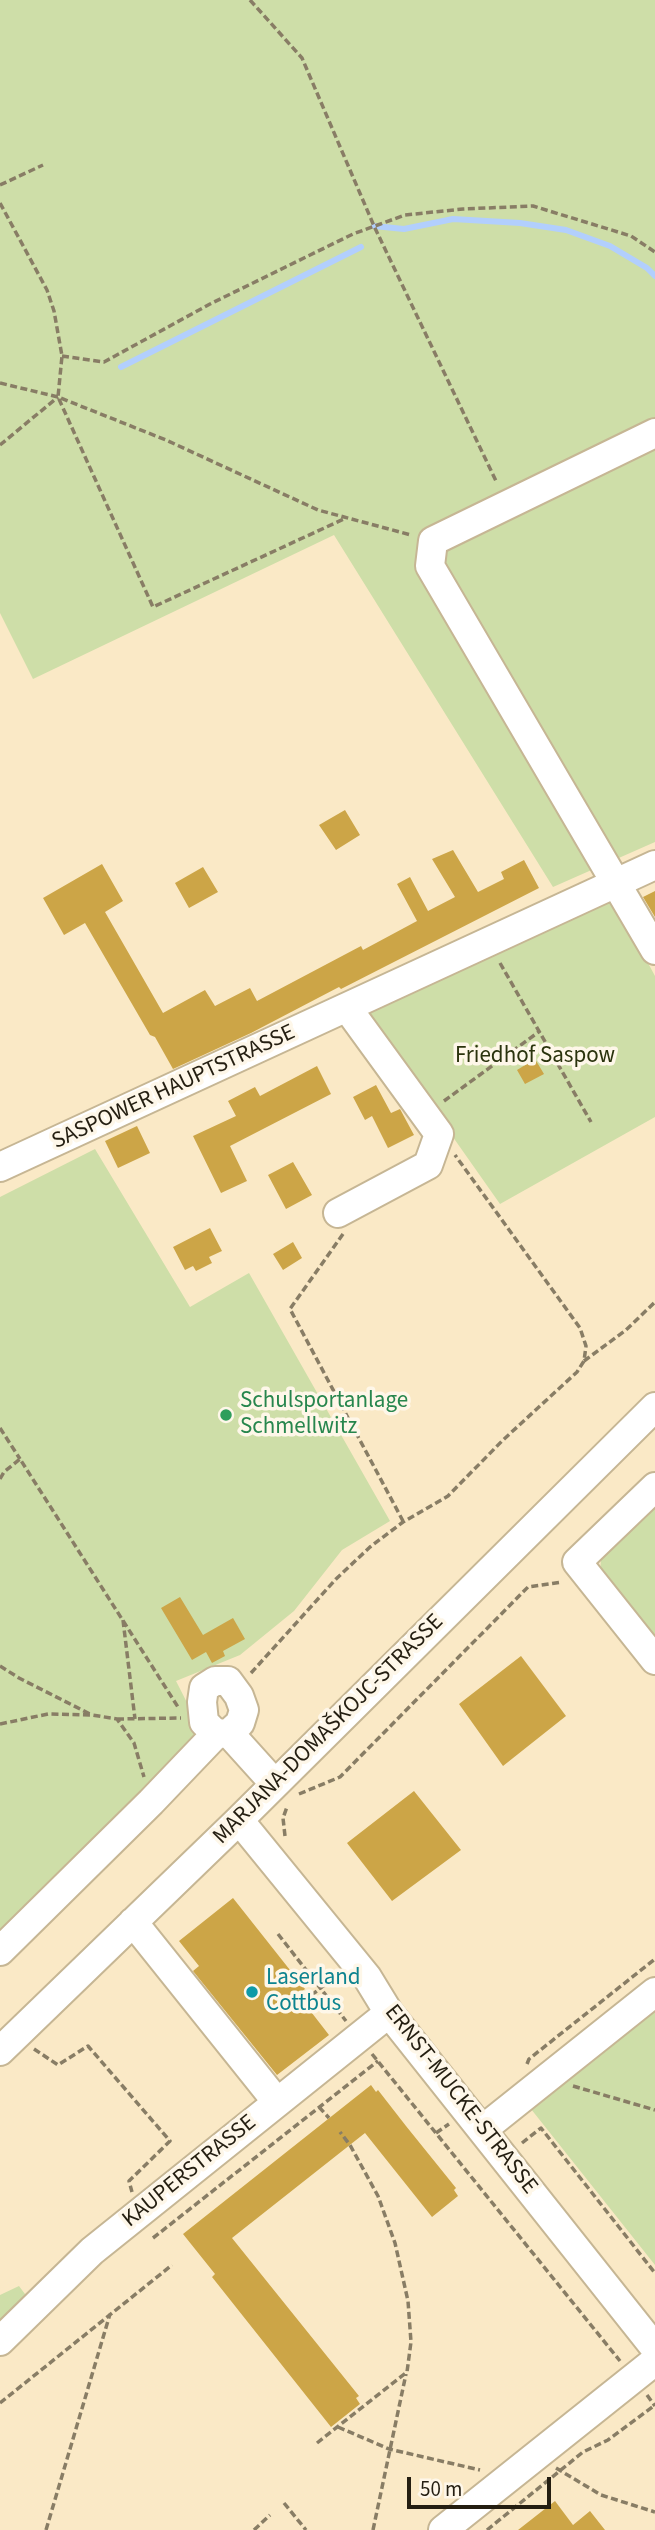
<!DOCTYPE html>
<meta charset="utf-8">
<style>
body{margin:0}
#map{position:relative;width:655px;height:2530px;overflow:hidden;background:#fae9c6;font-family:"Source Sans 3",sans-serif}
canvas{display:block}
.scale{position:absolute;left:407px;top:2477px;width:144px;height:32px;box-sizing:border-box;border:4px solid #241e11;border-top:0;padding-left:9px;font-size:21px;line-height:24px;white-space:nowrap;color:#241e11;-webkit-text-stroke:5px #fef7e9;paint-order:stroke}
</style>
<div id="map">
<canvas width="655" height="2530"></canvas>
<div class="scale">50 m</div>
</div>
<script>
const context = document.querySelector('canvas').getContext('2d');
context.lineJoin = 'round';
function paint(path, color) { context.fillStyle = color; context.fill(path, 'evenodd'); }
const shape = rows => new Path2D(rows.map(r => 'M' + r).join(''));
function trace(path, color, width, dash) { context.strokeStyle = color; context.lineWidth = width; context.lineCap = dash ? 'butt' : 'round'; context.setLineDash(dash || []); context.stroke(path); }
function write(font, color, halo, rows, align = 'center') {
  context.font = font + ' "Source Sans 3",sans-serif'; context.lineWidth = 7; context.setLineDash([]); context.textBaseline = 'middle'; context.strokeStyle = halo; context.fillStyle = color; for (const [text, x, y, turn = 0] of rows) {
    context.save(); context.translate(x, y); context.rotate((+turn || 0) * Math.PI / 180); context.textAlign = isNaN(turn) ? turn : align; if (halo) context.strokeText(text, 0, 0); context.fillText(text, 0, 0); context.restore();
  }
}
const green = shape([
 [0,0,655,0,655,842,553,887,334,535,33,679,0,613],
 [613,898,655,976,655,1117,500,1204,365,1012],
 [95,1149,190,1307,249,1273,390,1521,342,1550,294,1611,240,1655,176,1681,204,1736,0,1937,0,1197],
 [655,1503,655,1647,600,1578,601,1556],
 [655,2009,655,2265,531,2109],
 [19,2286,28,2298,0,2324,0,2295]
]);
const stream = shape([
 [374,226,404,229,453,219,520,223,566,230,610,246,647,268,655,276],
 [121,367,361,247]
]);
const building = shape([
 [345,810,360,835,336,850,319,825],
 [453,850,478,892,504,879,501,872,524,860,539,888,341,989,339,987,251,1033,173,1069,155,1037,150,1035,85,923,64,935,43,898,102,864,123,901,105,912,163,1013,205,990,215,1006,250,988,257,1001,361,946,363,950,417,921,397,884,410,877,428,911,455,897,432,859],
 [203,867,218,892,189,908,175,883],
 [655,891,655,917,643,897],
 [535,1059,544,1074,525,1084,517,1070],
 [317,1066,331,1094,230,1146,247,1181,221,1193,193,1136,236,1116,228,1101,255,1087,260,1096],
 [376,1085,391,1113,400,1109,414,1135,388,1148,372,1116,365,1120,353,1097],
 [137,1126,150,1153,118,1168,105,1141],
 [293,1162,312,1195,286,1209,268,1175],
 [210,1228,222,1251,209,1257,212,1263,196,1271,193,1266,185,1270,173,1247],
 [293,1242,302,1258,283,1270,273,1254],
 [180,1597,203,1635,233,1618,245,1639,223,1651,225,1656,212,1663,206,1652,192,1660,161,1608],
 [521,1656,566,1716,503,1766,459,1704],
 [414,1791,461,1850,392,1901,347,1843],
 [233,1898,305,1989,298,1995,329,2035,277,2075,193,1971,199,1966,179,1941],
 [371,2085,376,2092,378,2090,406,2126,456,2188,454,2190,458,2196,432,2217,365,2133,232,2238,359,2396,356,2398,360,2404,331,2427,212,2277,215,2274,183,2234],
 [555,2501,573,2525,590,2511,605,2530,518,2530]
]);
const path = shape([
 [250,0,302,58,374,226,497,483],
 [0,185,43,165],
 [0,203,47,290,54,311,62,356,58,397,153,607,346,518],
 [62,356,104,362,210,304,353,234,405,215,463,209,533,206,631,236,655,252],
 [0,383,58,397,166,440,318,510,411,535],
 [0,445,58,397],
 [500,963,591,1122],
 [444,1101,540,1031],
 [343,1234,290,1309,403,1521],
 [584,1361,626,1330,655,1302],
 [0,1428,20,1459],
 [0,1479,4,1472,20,1459,178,1707],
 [123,1620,135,1719],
 [0,1666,19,1678,90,1714],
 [251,1673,336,1579,370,1547,403,1522,448,1496,503,1440,577,1372,584,1361,586,1346,580,1328,455,1155],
 [117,1719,181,1718],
 [0,1724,48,1714,92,1715,117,1719,134,1743,144,1777],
 [299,1794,340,1777,528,1587,562,1582],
 [285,1836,283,1818,287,1807],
 [278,1934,346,2021],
 [303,2002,337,1975],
 [34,2049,58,2065,88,2046,170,2141,129,2181,132,2192],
 [372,2054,620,2361],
 [527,2064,529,2059,655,1959],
 [573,2086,655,2110],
 [319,2107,329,2118],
 [436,2133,449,2124],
 [522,2143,541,2128,655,2273],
 [153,2238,378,2061],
 [647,2395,655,2406],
 [0,2403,172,2265],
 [338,2427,389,2449,480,2470],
 [317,2443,407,2372,411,2342,408,2301,395,2243,378,2196,350,2145,340,2132],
 [556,2468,601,2495,655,2512],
 [284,2503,306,2530],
 [46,2530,110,2314],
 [254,2530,270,2515],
 [373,2530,406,2374],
 [487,2530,583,2452,608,2440,655,2405]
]);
const minor = shape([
 [655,433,433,541,430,566,655,950],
 [0,1167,655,865],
 [338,1213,428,1165,439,1134,348,1009],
 [655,1487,577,1562,655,1660],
 [229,1733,275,1784],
 [239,1820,367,1977,389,2013,655,2348],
 [133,1922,277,2102],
 [0,1951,151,1802,216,1734,229,1733,240,1723,244,1710,239,1696,228,1681,215,1681,204,1688,202,1702,204,1722,216,1734],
 [0,2051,239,1820,655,1407],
 [482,2130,655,1992],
 [0,2341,92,2251,389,2013],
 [443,2530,655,2361]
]);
const markers = [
 [226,1415,7,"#2e9e5b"],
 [252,1992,7,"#0f9aa8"]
];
const parkNames = [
 ["Friedhof Saspow",535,1057]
];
const streetNames = [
 ["SASPOWER HAUPTSTRASSE",174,1088,-25],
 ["MARJANA-DOMAŠKOJC-STRASSE",329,1730,-45],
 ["ERNST-MUCKE-STRASSE",460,2100,52],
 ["KAUPERSTRASSE",190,2172,-39]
];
const leisureNames = [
 ["Schulsportanlage",240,1402],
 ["Schmellwitz",240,1428]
];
const cultureNames = [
 ["Laserland",266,1979],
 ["Cottbus",266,2005]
];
paint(green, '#cedea8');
trace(stream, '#b2cffd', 6);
paint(building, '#cca547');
trace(minor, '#c6b694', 32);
trace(path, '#887d65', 3.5, [7, 3.5]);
trace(minor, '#fff', 28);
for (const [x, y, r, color] of markers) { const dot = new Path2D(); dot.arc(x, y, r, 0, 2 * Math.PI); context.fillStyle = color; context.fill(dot); trace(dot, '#fef7e9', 2.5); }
write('23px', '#2a330d', '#fef7e9', parkNames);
write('23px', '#241e11', '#fef7e9', streetNames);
write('23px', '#27864d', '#fef7e9', leisureNames, 'left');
write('23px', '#0d838f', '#fef7e9', cultureNames, 'left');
</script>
